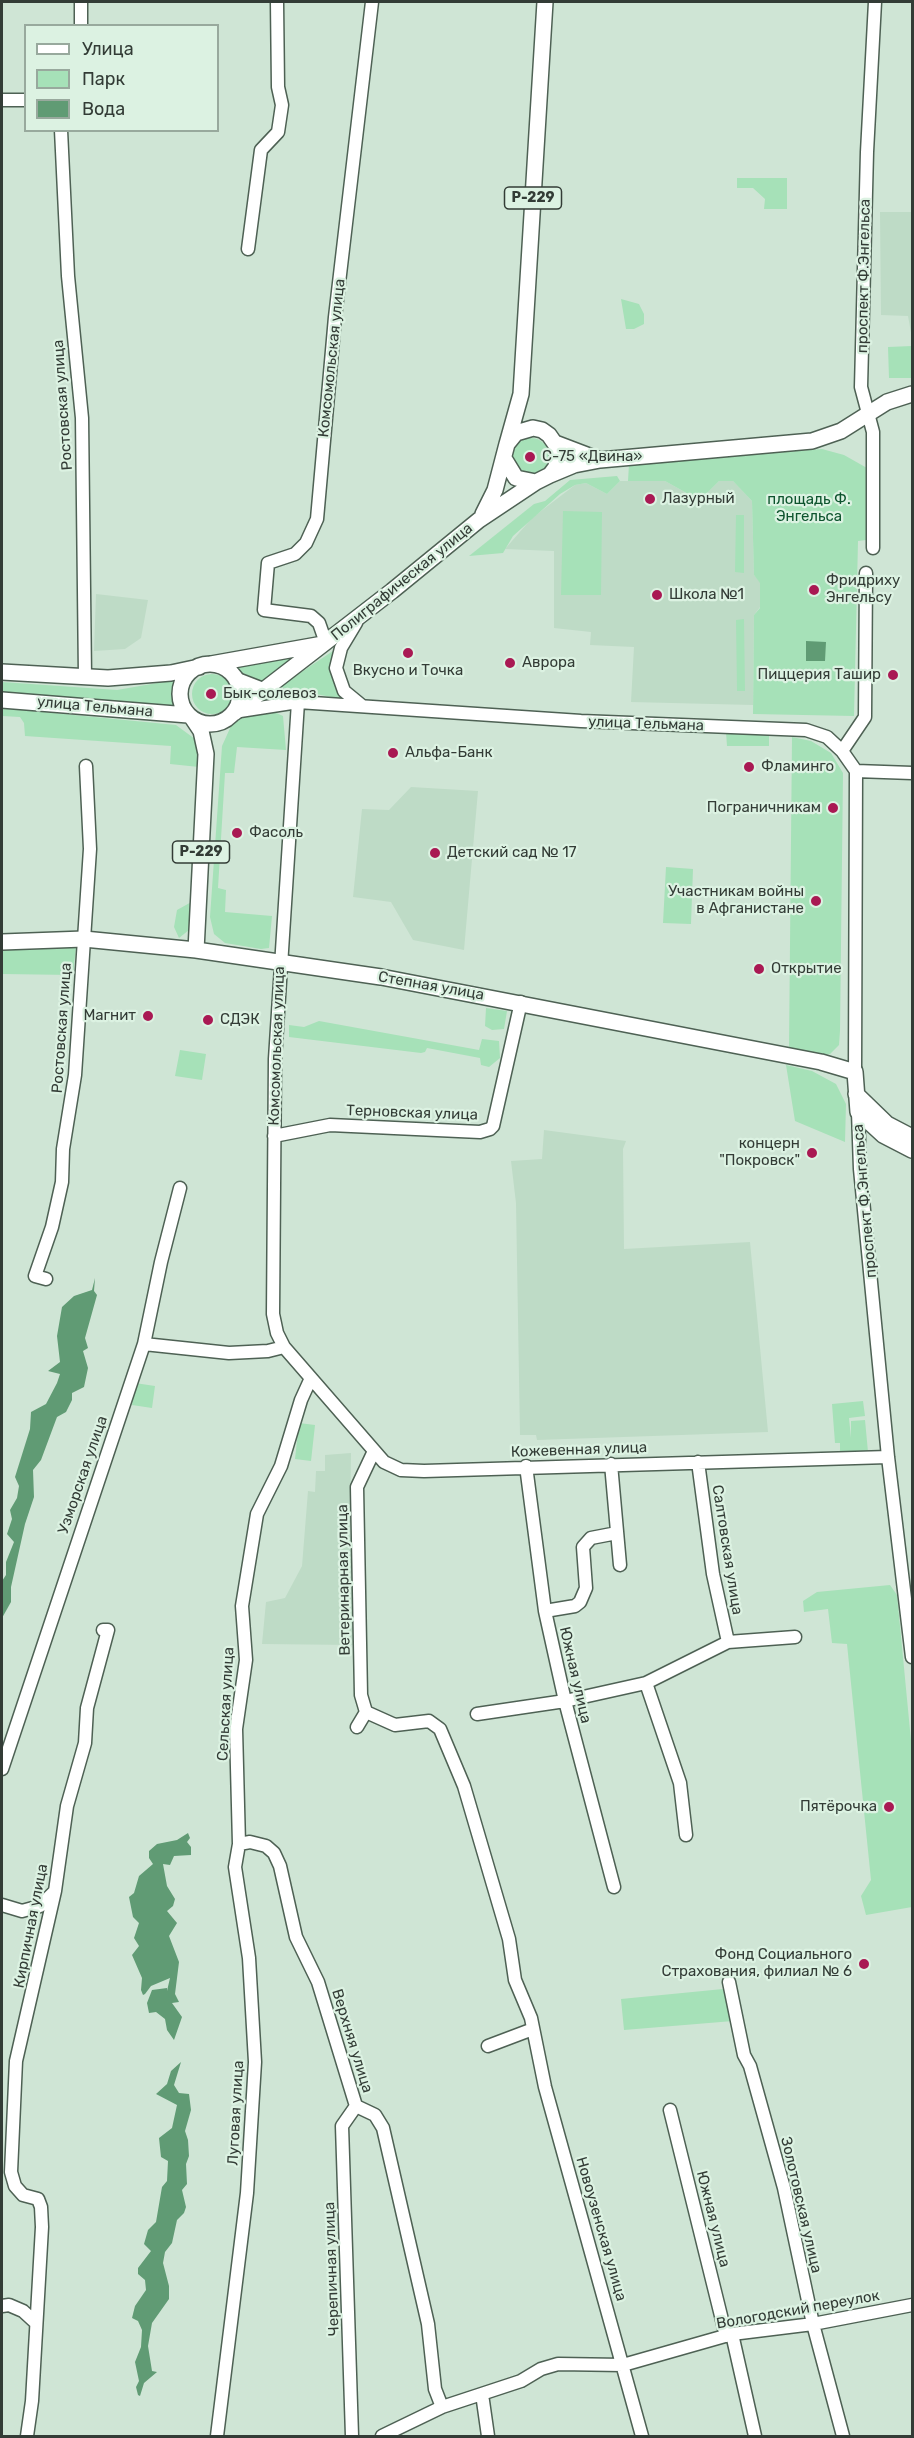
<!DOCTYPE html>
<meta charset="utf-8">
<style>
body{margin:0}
#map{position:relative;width:914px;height:2438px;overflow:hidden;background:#cfe5d5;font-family:Rubik,sans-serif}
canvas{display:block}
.frame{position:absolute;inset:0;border:3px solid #333c36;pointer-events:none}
.legend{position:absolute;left:24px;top:24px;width:195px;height:108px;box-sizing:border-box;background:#dcf2e2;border:2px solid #98a99d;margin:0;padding:8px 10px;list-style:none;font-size:18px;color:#333c36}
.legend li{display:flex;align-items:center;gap:12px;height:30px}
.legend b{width:30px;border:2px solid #98a99d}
</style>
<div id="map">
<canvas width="914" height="2438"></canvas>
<div class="frame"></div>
<ul class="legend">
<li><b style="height:8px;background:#fff"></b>Улица</li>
<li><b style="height:16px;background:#a6e1b8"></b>Парк</li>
<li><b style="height:16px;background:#609b74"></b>Вода</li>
</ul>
</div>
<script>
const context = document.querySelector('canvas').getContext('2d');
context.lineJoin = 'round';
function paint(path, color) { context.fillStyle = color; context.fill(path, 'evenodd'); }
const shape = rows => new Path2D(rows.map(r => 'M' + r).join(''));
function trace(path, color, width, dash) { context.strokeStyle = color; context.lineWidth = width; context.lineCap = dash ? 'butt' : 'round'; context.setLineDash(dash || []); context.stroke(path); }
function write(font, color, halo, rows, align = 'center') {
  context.font = font + ' Rubik,sans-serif'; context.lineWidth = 4.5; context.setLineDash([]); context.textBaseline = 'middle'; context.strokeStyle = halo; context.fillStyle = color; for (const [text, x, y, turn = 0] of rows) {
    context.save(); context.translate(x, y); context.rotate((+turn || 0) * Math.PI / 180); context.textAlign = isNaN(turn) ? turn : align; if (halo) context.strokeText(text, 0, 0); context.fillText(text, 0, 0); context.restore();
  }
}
const built = shape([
 [880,212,912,212,912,338,908,316,881,315],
 [620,481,665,481,692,496,705,495,719,481,733,481,752,501,754,575,760,582,760,607,754,615,753,705,631,702,634,647,590,645,591,632,554,628,554,551,505,549,532,518,575,485,586,483,607,494],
 [96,594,148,600,141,638,125,649,94,651],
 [411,787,478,791,464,950,413,940,391,902,353,897,362,809,389,810],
 [544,1130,626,1141,623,1149,624,1249,750,1242,768,1432,537,1440,536,1435,520,1435,516,1203,511,1161,542,1159],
 [351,1453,350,1535,354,1548,353,1645,262,1644,266,1602,285,1598,302,1566,308,1491,315,1492,316,1471,325,1471,325,1455]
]);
const green = shape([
 [737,178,787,178,787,209,764,209,765,199,753,188,737,188],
 [621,299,639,304,644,314,644,324,634,329,626,329],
 [912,346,912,378,889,378,888,347],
 '513 456a18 18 0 1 1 36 0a18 18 0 1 1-36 0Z',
 [822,449,844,455,867,468,866,540,858,541,854,716,753,714,754,615,760,608,760,583,754,575,752,501,733,481,719,481,705,495,692,496,665,481,628,481,629,464],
 [617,476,620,481,607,494,586,483,575,485,560,494,513,536,503,553,469,556,534,504,545,501,570,480],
 [563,511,602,512,601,595,561,595],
 [736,515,744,515,744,573,735,572],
 [744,619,745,691,737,691,736,620],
 [336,649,332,677,342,699,279,687],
 [304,654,265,683,232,668],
 '192 694a20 20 0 1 1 40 0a20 20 0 1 1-40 0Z',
 [180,679,175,696,178,708,2,692,2,682,117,690],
 [2,708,176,725,195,739,200,750,199,767,170,764,171,746,25,736,24,723,20,717,2,716],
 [272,711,283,716,286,750,237,747,234,773,225,773,218,888,226,890,225,912,272,916,269,948,261,949,225,943,214,934,210,917,222,746,231,726,241,718,252,712],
 [726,732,769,733,769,746,727,746],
 [792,737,811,741,831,753,843,773,840,1031,839,1045,830,1054,820,1056,789,1048],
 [666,867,693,869,691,924,663,923],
 [195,900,193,922,189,930,179,938,174,927,177,910],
 [76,947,73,975,2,974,2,950],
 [486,1008,507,1011,504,1029,492,1030,485,1026],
 [319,1021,479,1050,482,1039,499,1041,500,1058,489,1067,481,1065,480,1058,427,1048,425,1052,421,1053,289,1037,289,1025,304,1027],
 [180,1050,206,1054,202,1080,175,1076],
 [786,1065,812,1071,836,1084,846,1104,845,1142,795,1121],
 [135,1383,155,1386,152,1408,132,1405],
 [863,1401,865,1416,849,1418,851,1438,851,1421,865,1420,868,1452,840,1452,840,1443,835,1443,832,1404],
 [299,1423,315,1425,311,1461,295,1459],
 [890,1585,897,1595,912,1751,912,1907,866,1915,861,1896,871,1880,847,1644,832,1643,828,1609,804,1612,803,1601,817,1592],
 [723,1989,733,2021,624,2030,621,1999]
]);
const water = shape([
 [806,641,826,642,825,661,806,661],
 [95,1278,94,1291,97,1295,85,1338,88,1348,83,1351,88,1368,84,1387,72,1393,72,1400,66,1412,57,1417,41,1460,33,1470,34,1497,25,1524,11,1587,11,1602,2,1618,2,1629,2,1581,6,1575,6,1562,14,1542,7,1534,12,1519,10,1510,17,1498,19,1486,15,1477,30,1429,31,1412,46,1404,57,1383,60,1374,48,1371,60,1362,57,1336,62,1307,74,1296,92,1290],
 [188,1833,190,1838,187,1842,191,1847,191,1855,174,1856,170,1865,163,1864,167,1886,175,1899,173,1906,167,1911,177,1923,169,1936,179,1962,175,1994,179,2002,172,2003,182,2017,174,2040,167,2030,165,2019,156,2012,149,2013,147,2003,152,1990,167,1988,167,1991,170,1978,151,1986,145,1994,143,1995,141,1990,142,1978,132,1955,139,1946,134,1938,139,1923,133,1917,129,1897,134,1893,139,1876,153,1864,149,1858,149,1851,157,1844,177,1840],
 [181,2062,174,2085,179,2093,189,2094,191,2110,185,2131,188,2140,189,2156,186,2164,187,2184,182,2190,186,2207,184,2213,177,2220,172,2243,165,2252,163,2263,169,2286,169,2299,152,2323,148,2346,152,2371,157,2372,144,2383,140,2396,138,2395,136,2387,139,2381,135,2362,141,2347,142,2330,138,2321,132,2318,135,2306,146,2290,145,2280,138,2274,138,2268,151,2251,144,2244,148,2230,156,2222,162,2187,167,2181,168,2161,161,2157,159,2138,172,2128,177,2105,156,2094,167,2084,171,2071]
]);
const minor = shape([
 [81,2,81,26],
 [2,100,26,100],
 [61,130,68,276,82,418,85,677],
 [248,249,261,150,278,132,282,105,278,87,277,2],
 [873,548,873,432,861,387,867,152,875,2],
 [356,623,341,648,336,668,344,691,361,705],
 [326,643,319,623,311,616,264,610,268,563,295,554,306,543,317,519,335,317,372,2],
 [235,678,297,702],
 [298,702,275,1059,273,1314,277,1333,284,1347,384,1462,401,1470,424,1471,888,1457],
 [240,711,298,702,581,721,806,730,827,737,842,751,856,771,912,773],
 [842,751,865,717,866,573],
 [855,1072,856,771],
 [858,1112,860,1169,888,1457,912,1657],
 [274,1136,330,1125,480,1132,490,1129,493,1126,521,1002],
 [46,1279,35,1276,52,1227,62,1182,63,1149,75,1075,90,849,86,766],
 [144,1344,229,1353,268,1351,284,1347],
 [698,1462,713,1574,728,1642],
 [611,1464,620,1565],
 [526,1466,545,1611,565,1701,614,1887],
 [545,1611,575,1606,580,1602,586,1588,583,1547,591,1538,617,1533],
 [646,1683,680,1783,686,1835],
 [366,1712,361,1695,357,1487,374,1451],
 [477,1714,565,1701,646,1683,728,1642,795,1637],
 [357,1727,366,1712,395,1725,429,1721,440,1729,464,1786,509,1939,515,1980,531,2018,545,2087,642,2436],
 [2,1769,144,1344,161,1262,180,1188],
 [239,1844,250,1842,266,1846,274,1853,280,1866,296,1937,318,1982,356,2106,375,2115,383,2128,428,2324,435,2389,442,2407],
 [2,1905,22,1911,40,1906,54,1892],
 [729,1982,744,2055,750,2066,784,2188,813,2324,843,2436],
 [488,2046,533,2029],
 [670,2110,726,2336],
 [2,2306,9,2305,23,2311,35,2322],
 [732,2334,755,2436],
 [482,2394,488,2436],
 [27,2436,32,2401,42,2227,41,2207,38,2199,23,2195,15,2186,11,2172,16,2061,55,1891,67,1806,85,1743,87,1708,108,1630,103,1630],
 [217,2436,247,2193,255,2062,249,1958,235,1867,239,1844,236,1729,246,1660,242,1606,257,1514,281,1466,301,1400,311,1378],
 [352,2436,342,2126,356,2106],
 [382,2436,442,2407,521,2381,541,2369,558,2364,623,2365,732,2334,813,2324,912,2305]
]);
const major = shape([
 [555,443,597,459],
 [507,444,521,394,545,2],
 [550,475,574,465,600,460,812,441,841,431,887,402,912,394],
 [483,514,495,490,507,444,516,433,533,428,542,430,549,435,558,448,556,467,550,475,536,482,516,478,505,460],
 [211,664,323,644],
 '180 694a30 30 0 1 1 60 0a30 30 0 1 1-60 0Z',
 [2,672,108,678,171,673,199,667],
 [2,700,188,715],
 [234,713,392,591,479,520,536,482],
 [193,719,201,731,206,754,196,950],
 [2,942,84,939,196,950,381,977,821,1062,855,1072,858,1112,883,1135,912,1150],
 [856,1094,887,1124,912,1137]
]);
const markers = [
 [530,457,6,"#a91953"],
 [650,499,6,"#a91953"],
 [814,590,6,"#a91953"],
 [657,595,6,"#a91953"],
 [408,653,6,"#a91953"],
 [510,663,6,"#a91953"],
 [893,675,6,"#a91953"],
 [211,694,6,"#a91953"],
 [393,753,6,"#a91953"],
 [749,767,6,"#a91953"],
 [833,808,6,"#a91953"],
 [237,833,6,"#a91953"],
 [435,853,6,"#a91953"],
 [816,901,6,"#a91953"],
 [759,969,6,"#a91953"],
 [148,1016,6,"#a91953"],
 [208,1020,6,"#a91953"],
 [812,1153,6,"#a91953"],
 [889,1807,6,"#a91953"],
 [864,1964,6,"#a91953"]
];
const shields = [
 [533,198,57],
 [201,852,57]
];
const shieldNames = [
 ["Р-229",533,198],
 ["Р-229",201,852]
];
const streetNames = [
 ["проспект Ф.Энгельса",864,276,-89],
 ["Комсомольская улица",332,358,-84],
 ["Ростовская улица",63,405,-94],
 ["Полиграфическая улица",402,582,-39],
 ["улица Тельмана",95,707,5],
 ["улица Тельмана",646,724,2],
 ["Степная улица",431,986,10],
 ["Ростовская улица",62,1028,-86],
 ["Комсомольская улица",277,1046,-88],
 ["Терновская улица",412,1113,2],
 ["проспект Ф.Энгельса",865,1201,-95],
 ["Кожевенная улица",579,1450,-2],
 ["Узморская улица",83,1475,-71],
 ["Салтовская улица",727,1550,81],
 ["Ветеринарная улица",344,1580,-91],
 ["Южная улица",575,1675,77],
 ["Сельская улица",226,1704,-87],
 ["Кирпичная улица",31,1926,-79],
 ["Верхняя улица",352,2041,73],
 ["Луговая улица",236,2113,-87],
 ["Золотовская улица",801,2205,77],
 ["Южная улица",713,2219,76],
 ["Новоузенская улица",601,2229,74],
 ["Черепичная улица",332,2269,-92],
 ["Вологодский переулок",798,2310,-10]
];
const poiNames = [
 ["С-75 «Двина»",542,457],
 ["Лазурный",662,499],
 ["Фридриху",826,581],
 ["Энгельсу",826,598],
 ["Школа №1",669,595],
 ["Аврора",522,663],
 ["Вкусно и Точка",408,671,"center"],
 ["Пиццерия Ташир",881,675,"right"],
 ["Бык-солевоз",223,694],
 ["Альфа-Банк",405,753],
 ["Фламинго",761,767],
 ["Пограничникам",821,808,"right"],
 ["Фасоль",249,833],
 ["Детский сад № 17",447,853],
 ["Участникам войны",804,892,"right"],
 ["в Афганистане",804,909,"right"],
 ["Открытие",771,969],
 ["Магнит",136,1016,"right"],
 ["СДЭК",220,1020],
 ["концерн",800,1144,"right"],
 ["\"Покровск\"",800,1161,"right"],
 ["Пятёрочка",877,1807,"right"],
 ["Фонд Социального",852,1955,"right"],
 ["Страхования, филиал № 6",852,1972,"right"]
];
const parkNames = [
 ["площадь Ф.",809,500],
 ["Энгельса",809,517]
];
paint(built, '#bedbc6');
paint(green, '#a6e1b8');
paint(water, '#609b74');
trace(minor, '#4e6154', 15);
trace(major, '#4e6154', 18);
trace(minor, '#fff', 12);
trace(major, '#fff', 15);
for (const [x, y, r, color] of markers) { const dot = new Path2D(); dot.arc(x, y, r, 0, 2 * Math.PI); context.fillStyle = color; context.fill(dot); trace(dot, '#dcf2e2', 2); }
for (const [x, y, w] of shields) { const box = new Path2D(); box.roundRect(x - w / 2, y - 11, w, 22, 4.5); context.fillStyle = '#dcf2e2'; context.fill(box); trace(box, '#333c36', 1.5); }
write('bold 14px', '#333c36', null, shieldNames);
write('15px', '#333c36', '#dcf2e2', streetNames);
write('15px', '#333c36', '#dcf2e2', poiNames, 'left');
write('15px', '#0d542e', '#dcf2e2', parkNames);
</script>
